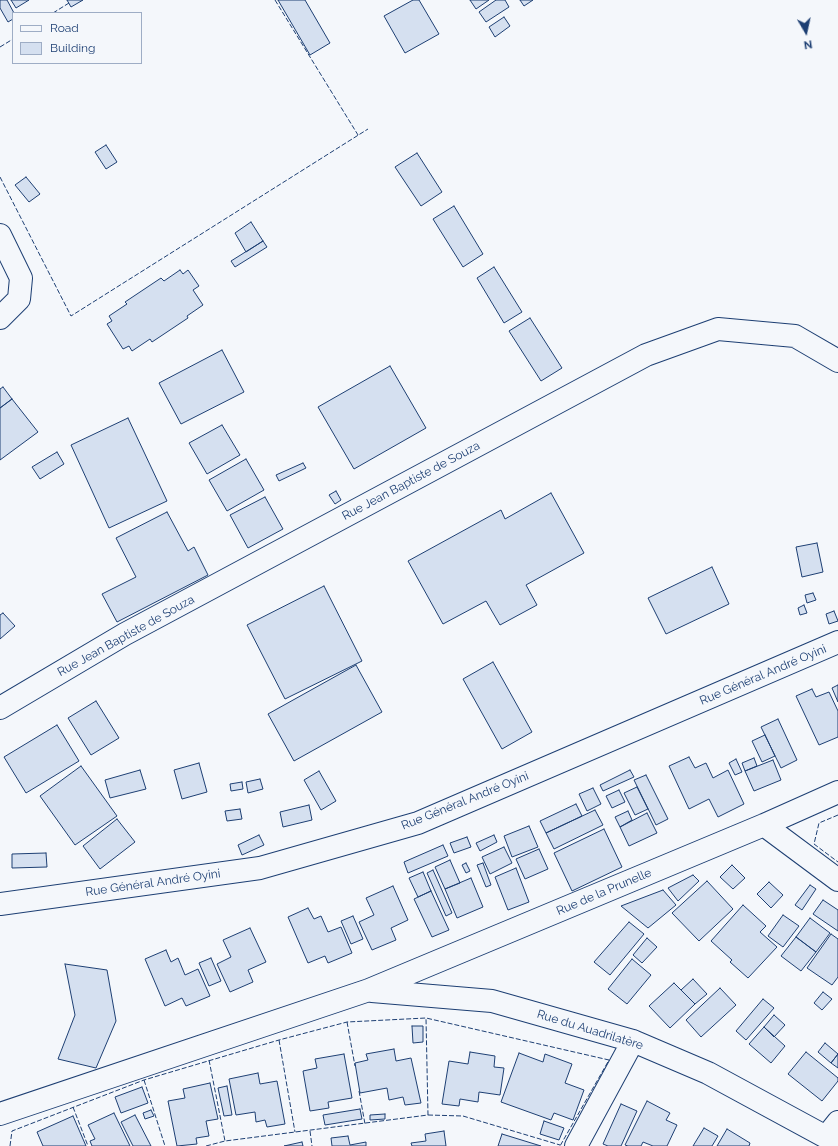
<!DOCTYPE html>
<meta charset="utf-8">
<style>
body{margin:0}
#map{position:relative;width:838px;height:1146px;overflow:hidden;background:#f4f7fb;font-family:Raleway,sans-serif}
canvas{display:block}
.legend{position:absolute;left:12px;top:12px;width:130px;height:52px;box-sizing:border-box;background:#f4f7fb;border:1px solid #9eadc5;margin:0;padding:5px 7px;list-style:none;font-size:12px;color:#1d3f73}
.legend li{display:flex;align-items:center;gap:8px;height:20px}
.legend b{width:20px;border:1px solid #9eadc5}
.north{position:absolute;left:786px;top:12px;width:40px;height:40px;-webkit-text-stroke:3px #f4f7fb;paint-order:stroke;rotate:171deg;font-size:11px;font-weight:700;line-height:16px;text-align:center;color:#1d3f73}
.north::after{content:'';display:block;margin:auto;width:14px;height:18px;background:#1d3f73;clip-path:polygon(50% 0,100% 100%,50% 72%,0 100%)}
</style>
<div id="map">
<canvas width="838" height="1146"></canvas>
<ul class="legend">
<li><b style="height:5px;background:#f4f7fb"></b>Road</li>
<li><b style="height:11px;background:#d5e0f0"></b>Building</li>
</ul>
<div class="north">N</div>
</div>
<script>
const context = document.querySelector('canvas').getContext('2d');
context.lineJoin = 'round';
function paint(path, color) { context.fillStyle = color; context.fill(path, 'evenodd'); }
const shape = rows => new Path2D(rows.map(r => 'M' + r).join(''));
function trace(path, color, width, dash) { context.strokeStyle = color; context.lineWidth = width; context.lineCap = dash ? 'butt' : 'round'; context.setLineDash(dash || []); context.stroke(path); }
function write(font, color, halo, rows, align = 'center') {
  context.font = font + ' Raleway,sans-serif'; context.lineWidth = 3; context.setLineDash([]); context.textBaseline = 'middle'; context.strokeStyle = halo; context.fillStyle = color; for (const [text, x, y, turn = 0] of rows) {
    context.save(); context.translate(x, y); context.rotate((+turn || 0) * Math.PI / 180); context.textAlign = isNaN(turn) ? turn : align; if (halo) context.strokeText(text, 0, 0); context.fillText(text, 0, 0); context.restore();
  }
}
const building = shape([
 [0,0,7,0,14,13,13,13,13,19,8,22,0,8,0,0],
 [11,0,29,0,16,8,11,0],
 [67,0,83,0,71,7,67,0],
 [278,0,305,0,330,43,310,55,278,0],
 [413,0,419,0,439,34,405,53,384,16,413,0],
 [470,0,489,0,476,9,470,0],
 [496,0,505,0,509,7,486,22,479,12,496,0],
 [520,0,533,0,524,6,520,0],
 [504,17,510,26,495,37,489,27,504,17],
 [106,145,117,162,106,169,95,152,106,145],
 [417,153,442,192,421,206,395,167,417,153],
 [26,177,40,194,29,202,15,185,26,177],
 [454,206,483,254,463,267,433,219,454,206],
 [251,222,263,241,246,252,235,233,251,222],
 [263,241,267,247,235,267,231,261,263,241],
 [494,267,522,312,504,323,477,278,494,267],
 [180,270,183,274,188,270,199,286,193,290,203,305,187,316,188,318,152,342,150,339,132,351,129,346,123,349,107,324,112,321,109,316,127,304,125,302,161,278,164,281,180,270],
 [530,318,562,368,541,381,509,331,530,318],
 [222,350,244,392,181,424,159,383,222,350],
 [390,366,426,428,354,469,318,407,390,366],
 [3,387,12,399,0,408,0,389,3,387],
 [12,399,38,432,0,460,0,408,12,399],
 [128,418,167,501,109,528,71,445,128,418],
 [222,425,240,455,207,474,189,443,222,425],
 [57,452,64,464,40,479,32,467,57,452],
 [246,459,264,490,227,511,209,480,246,459],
 [303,463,306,468,279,481,276,475,303,463],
 [336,491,341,500,335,504,329,495,336,491],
 [551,493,584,553,526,585,537,605,500,625,486,601,443,624,408,561,501,510,505,519,551,493],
 [265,497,283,529,248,548,230,515,265,497],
 [167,512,188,551,194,547,208,575,117,622,102,594,136,577,116,538,167,512],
 [817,543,823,572,802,577,796,547,817,543],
 [712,567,729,604,666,634,648,598,712,567],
 [324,586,362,661,285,699,247,625,324,586],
 [813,593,816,600,807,603,805,595,813,593],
 [804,605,807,613,800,615,798,608,804,605],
 [834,611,838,621,829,624,826,614,834,611],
 [3,613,15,626,0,639,0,615,3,613],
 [493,662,532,732,502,749,463,679,493,662],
 [356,665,382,712,294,761,268,714,356,665],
 [838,685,838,702,832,688,838,685],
 [812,689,816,697,829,692,838,711,838,737,819,745,796,696,812,689],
 [96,701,119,738,91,755,68,718,96,701],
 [778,719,797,760,781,768,761,727,778,719],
 [57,725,79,761,26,793,4,757,57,725],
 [765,735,775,756,762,762,752,741,765,735],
 [689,757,695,768,706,763,713,778,728,770,744,804,718,817,709,799,689,809,669,766,689,757],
 [754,758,757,766,745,771,742,763,754,758],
 [736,759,742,772,735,775,729,763,736,759],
 [773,760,781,780,754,791,745,771,773,760],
 [199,763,207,792,182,799,174,770,199,763],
 [81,766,117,816,75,845,40,796,81,766],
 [140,770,146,789,110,798,105,780,140,770],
 [630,770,634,777,603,791,600,785,630,770],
 [319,771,336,801,321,810,304,780,319,771],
 [646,775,668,819,656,825,634,780,646,775],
 [260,779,263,789,248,793,246,782,260,779],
 [242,782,243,789,231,791,230,784,242,782],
 [637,787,648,809,635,815,624,793,637,787],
 [593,788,601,804,587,811,579,794,593,788],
 [619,790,625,802,612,808,606,796,619,790],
 [576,804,582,816,546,833,540,821,576,804],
 [309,805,312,820,283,827,280,812,309,805],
 [240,809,242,819,227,821,225,811,240,809],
 [595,810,603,825,554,849,546,833,595,810],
 [628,811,632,820,620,827,615,817,628,811],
 [647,813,657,833,629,846,620,827,647,813],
 [117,819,135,842,100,869,83,846,117,819],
 [529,826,538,847,512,857,504,836,529,826],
 [604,829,622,867,572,891,554,853,604,829],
 [259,835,264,845,242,855,238,845,259,835],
 [494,835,497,842,480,851,476,843,494,835],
 [467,837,471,847,454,853,450,843,467,837],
 [443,845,448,856,408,873,404,862,443,845],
 [504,847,512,863,490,874,482,857,504,847],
 [539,849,548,869,525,879,516,859,539,849],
 [46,853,47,867,12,868,12,854,46,853],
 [450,860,460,883,445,889,435,867,450,860],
 [466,863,470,871,466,873,462,865,466,863],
 [483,863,491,885,486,887,477,865,483,863],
 [732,865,745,878,733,889,720,877,732,865],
 [516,868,529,902,508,910,495,877,516,868],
 [433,870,452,913,446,916,427,873,433,870],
 [423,872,431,891,418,897,409,878,423,872],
 [693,875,699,881,678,901,668,888,693,875],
 [471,878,483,907,457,918,445,889,471,878],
 [707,881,733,909,699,941,672,913,707,881],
 [769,882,783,895,771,908,757,894,769,882],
 [810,885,816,889,802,910,795,905,810,885],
 [393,886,408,920,391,928,396,940,372,950,359,922,374,915,366,898,393,886],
 [663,890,676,905,648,928,621,906,663,890],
 [431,891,449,930,432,937,414,899,431,891],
 [823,900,838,910,838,931,813,914,823,900],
 [743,905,766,926,760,932,777,947,748,978,730,962,732,960,711,941,743,905],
 [308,908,314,919,321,916,328,932,341,927,352,953,328,963,325,956,308,963,288,917,308,908],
 [783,915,799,926,783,947,768,936,783,915],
 [353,916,363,939,351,944,341,921,353,916],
 [810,918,830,933,816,952,796,937,810,918],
 [629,922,644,934,610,975,594,962,629,922],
 [250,928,266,962,248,970,253,982,230,992,217,964,231,957,223,940,250,928],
 [831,934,838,939,838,977,832,985,807,968,831,934],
 [796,937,816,952,801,971,781,956,796,937],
 [647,938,657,947,642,963,633,955,647,938],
 [166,950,171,962,178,958,185,975,198,969,210,996,186,1006,182,998,165,1006,145,959,166,950],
 [211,958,221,981,209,986,199,963,211,958],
 [632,959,651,975,627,1004,608,989,632,959],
 [65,964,107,970,116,1021,96,1068,58,1059,75,1015,65,964],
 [693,979,707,994,695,1004,681,990,693,979],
 [674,983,695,1004,670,1028,649,1006,674,983],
 [720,988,736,1005,701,1037,686,1020,720,988],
 [823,992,832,999,822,1010,814,1003,823,992],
 [763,999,774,1008,746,1040,736,1031,763,999],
 [774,1015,785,1025,774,1037,764,1027,774,1015],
 [412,1026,423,1026,423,1042,413,1043,412,1026],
 [764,1027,785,1046,771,1063,749,1044,764,1027],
 [825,1043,838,1054,831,1063,818,1052,825,1043],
 [394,1049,396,1061,411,1058,421,1103,405,1105,403,1097,389,1100,387,1088,360,1093,355,1063,368,1060,366,1054,394,1049],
 [470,1052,495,1056,494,1067,504,1068,500,1095,479,1092,478,1102,460,1099,459,1106,442,1104,449,1061,468,1064,470,1052],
 [806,1052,838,1078,838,1081,822,1101,788,1074,806,1052],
 [519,1053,543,1062,545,1054,572,1064,565,1083,584,1090,573,1120,554,1113,551,1120,501,1102,519,1053],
 [344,1054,352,1098,328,1102,329,1108,310,1111,303,1071,317,1068,315,1059,344,1054],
 [838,1054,838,1068,831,1063,838,1054],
 [258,1073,260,1084,277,1081,285,1124,267,1127,265,1120,256,1122,255,1112,236,1115,229,1079,258,1073],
 [210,1083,218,1119,206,1121,209,1136,196,1138,197,1144,177,1146,168,1101,185,1098,183,1089,210,1083],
 [227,1086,232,1115,224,1116,218,1088,227,1086],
 [142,1087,148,1103,121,1113,115,1097,142,1087],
 [647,1101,670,1113,666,1120,677,1125,667,1146,653,1146,643,1142,641,1146,628,1146,625,1145,647,1101],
 [621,1104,637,1111,621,1146,608,1146,603,1144,621,1104],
 [360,1109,362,1119,325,1125,323,1115,360,1109],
 [151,1110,154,1116,145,1119,143,1113,151,1110],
 [114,1113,130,1146,92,1146,90,1141,95,1139,88,1125,114,1113],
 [385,1114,385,1119,370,1120,370,1115,385,1114],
 [135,1115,151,1146,133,1146,121,1122,135,1115],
 [73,1116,86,1146,43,1146,37,1132,73,1116],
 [544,1121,564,1128,559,1140,540,1134,544,1121],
 [704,1128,718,1136,712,1146,693,1146,704,1128],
 [727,1129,750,1143,749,1146,717,1146,727,1129],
 [444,1131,446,1146,412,1146,411,1143,426,1141,425,1134,444,1131],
 [502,1134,541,1146,498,1146,502,1134],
 [348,1136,350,1145,366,1142,366,1146,332,1146,331,1138,348,1136],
 [302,1142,303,1146,284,1146,302,1142]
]);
const minor = shape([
 [0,235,21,278,19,299,0,318],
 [0,708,125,634,646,355,718,329,795,336,838,361],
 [764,825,838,880],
 [0,904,260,868,418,823,838,642],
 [372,991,492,1001,633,1041,708,1073,826,1137,836,1146],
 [0,1114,369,990,764,825,838,792],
 [826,1137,838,1122],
 [576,1146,633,1041]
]);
const fence = shape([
 [275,0,358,135],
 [53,13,69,3],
 [0,47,13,39],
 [0,177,71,316,368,129],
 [838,815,819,823,814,844,838,862],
 [347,1022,355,1066],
 [279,1040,295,1132],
 [209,1060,225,1141],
 [144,1080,165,1146],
 [359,1091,365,1124],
 [73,1107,88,1146],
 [428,1115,463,1116,560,1145],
 [310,1131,312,1146],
 [10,1146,12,1131,144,1080,279,1040,347,1022,426,1018,609,1060,560,1146],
 [206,1146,225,1141,428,1115,426,1018]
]);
const streetNames = [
 ["Rue Jean Baptiste de Souza",411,481,-28],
 ["Rue Jean Baptiste de Souza",126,636,-29],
 ["Rue Général André Oyini",763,675,-23],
 ["Rue Général André Oyini",465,801,-22],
 ["Rue Général André Oyini",153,883,-8],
 ["Rue de la Prunelle",604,892,-23],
 ["Rue du Auadrilatère",590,1030,17]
];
paint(building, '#d5e0f0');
trace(building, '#1d3f73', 1);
trace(minor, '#1d3f73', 24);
trace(minor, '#f4f7fb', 22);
trace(fence, '#1d3f73', 1, [5, 2]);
write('12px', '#1d3f73', '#f4f7fb', streetNames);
</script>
